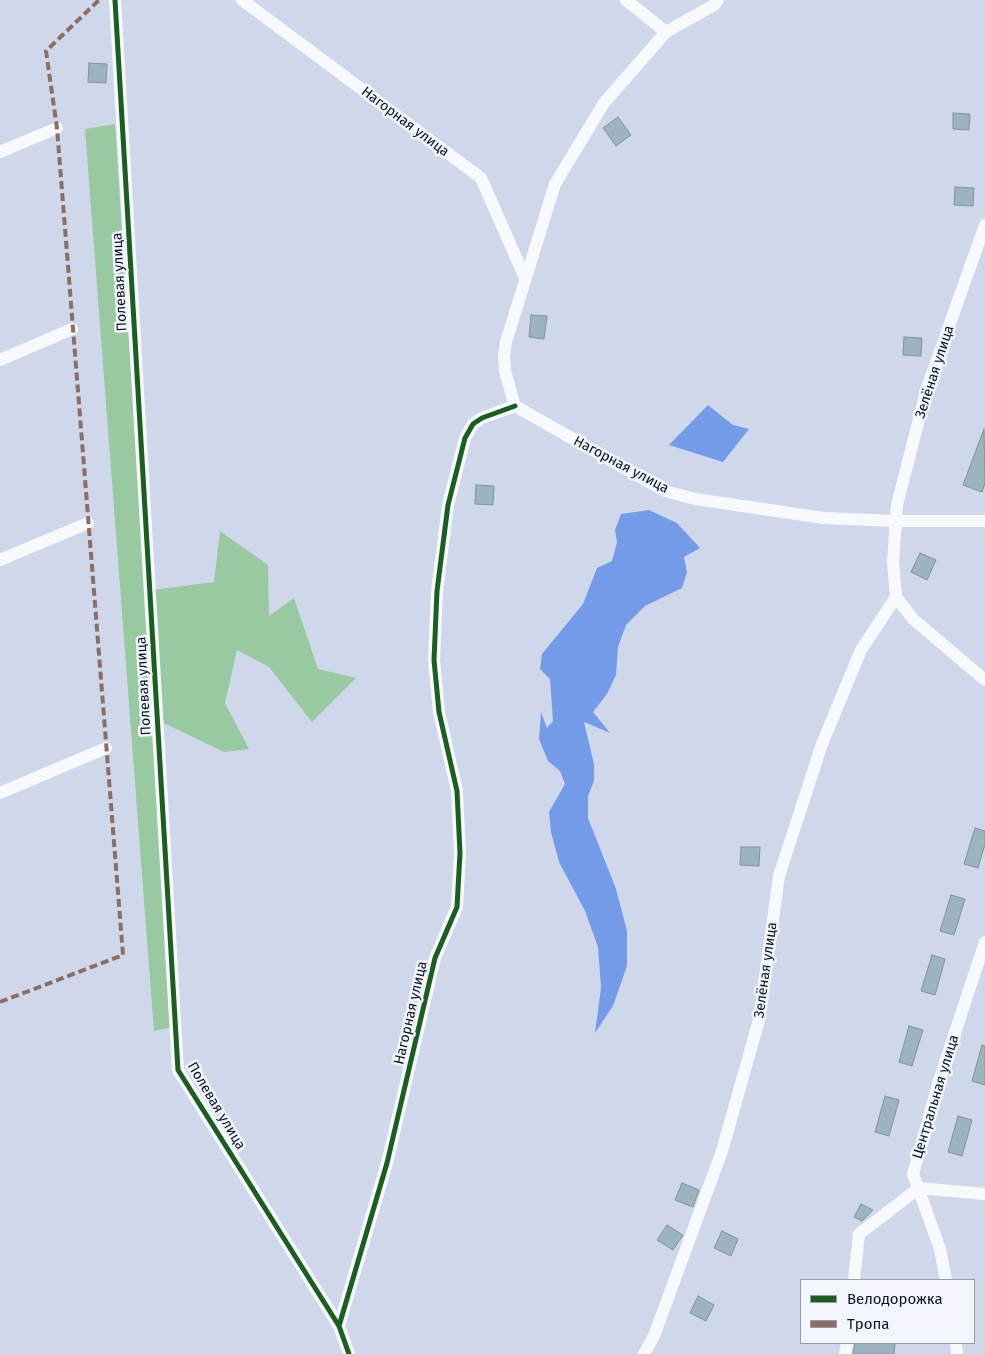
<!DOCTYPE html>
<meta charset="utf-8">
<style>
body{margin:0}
#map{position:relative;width:985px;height:1354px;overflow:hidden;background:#cfd8eb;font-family:"Fira Sans",sans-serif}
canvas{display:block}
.legend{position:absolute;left:800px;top:1279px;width:175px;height:65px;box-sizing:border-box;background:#f2f6fc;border:1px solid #959ca7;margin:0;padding:6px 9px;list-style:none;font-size:15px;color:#0a1427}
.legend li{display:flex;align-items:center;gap:10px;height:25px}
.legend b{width:25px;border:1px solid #959ca7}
</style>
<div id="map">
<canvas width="985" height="1354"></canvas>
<ul class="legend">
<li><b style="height:6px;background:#1b5e20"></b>Велодорожка</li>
<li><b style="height:6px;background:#8d6e63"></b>Тропа</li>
</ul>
</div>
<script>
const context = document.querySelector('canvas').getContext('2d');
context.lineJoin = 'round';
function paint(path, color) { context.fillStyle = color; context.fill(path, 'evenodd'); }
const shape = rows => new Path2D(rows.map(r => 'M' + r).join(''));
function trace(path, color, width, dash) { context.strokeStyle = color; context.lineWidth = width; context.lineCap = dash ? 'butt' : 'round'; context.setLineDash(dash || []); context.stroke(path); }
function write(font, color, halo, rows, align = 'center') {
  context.font = font + ' "Fira Sans",sans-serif'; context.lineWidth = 5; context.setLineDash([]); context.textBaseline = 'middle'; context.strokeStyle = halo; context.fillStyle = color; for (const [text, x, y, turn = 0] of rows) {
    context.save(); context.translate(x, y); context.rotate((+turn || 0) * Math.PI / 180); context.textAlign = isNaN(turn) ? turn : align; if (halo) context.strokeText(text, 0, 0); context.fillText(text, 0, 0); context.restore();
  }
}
const green = shape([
 [115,124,145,591,214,582,220,531,268,565,269,616,294,598,318,669,356,678,312,722,269,667,237,650,225,703,249,749,224,752,151,717,173,1027,154,1031,85,129]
]);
const water = shape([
 [708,405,733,425,749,429,723,462,669,445],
 [649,510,677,523,700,548,684,557,687,572,682,588,645,606,626,625,618,647,616,675,607,694,593,712,610,733,584,722,594,764,594,781,588,796,588,818,616,889,627,931,627,966,613,1006,595,1033,601,988,598,947,585,911,559,862,551,832,549,812,565,784,560,771,548,761,539,739,541,712,547,728,553,721,550,679,540,669,542,654,583,604,597,568,612,561,617,542,615,530,621,514]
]);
const building = shape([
 [89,63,107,64,106,83,88,82,89,63],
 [953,113,970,114,969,130,953,129,953,113],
 [618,117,631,135,616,146,603,128,618,117],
 [955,187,974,188,973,206,954,205,955,187],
 [531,315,547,316,544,339,529,337,531,315],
 [904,337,922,338,921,356,903,355,904,337],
 [984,429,985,483,982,492,963,485,984,429],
 [476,485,494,486,493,505,475,504,476,485],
 [920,553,936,560,927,580,911,572,920,553],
 [975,828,985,831,985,844,978,868,964,864,975,828],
 [741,847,760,847,759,866,740,865,741,847],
 [951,895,965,899,954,935,940,931,951,895],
 [932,955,945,959,935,995,921,991,932,955],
 [909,1026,923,1030,912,1066,899,1062,909,1026],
 [982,1045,985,1046,985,1085,972,1081,982,1045],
 [885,1096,899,1100,889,1136,875,1132,885,1096],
 [958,1116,972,1120,962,1156,948,1152,958,1116],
 [682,1183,699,1190,693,1207,675,1200,682,1183],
 [861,1204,873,1210,862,1221,854,1217,861,1204],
 [667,1225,683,1235,673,1250,657,1240,667,1225],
 [722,1231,738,1239,731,1256,714,1248,722,1231],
 [698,1296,714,1305,706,1321,690,1313,698,1296],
 [855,1343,895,1343,894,1354,853,1354,855,1343]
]);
const minor = shape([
 [115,0,178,1070,339,1326],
 [242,0,481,178,525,278],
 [626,0,666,32],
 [718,0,714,5,666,32,604,103,555,184,506,342,504,356,505,371,515,406,665,491,695,499,824,518,896,521,985,521],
 [0,152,57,128],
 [985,225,927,388,897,505,893,562,896,597,913,619,985,680],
 [0,360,72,329],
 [0,560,88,523],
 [0,793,106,748],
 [854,1280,859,1234,919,1188,985,1194],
 [946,1280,940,1249,913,1174,939,1081,985,942],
 [956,1343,957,1354],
 [349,1354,339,1326,387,1163,435,958,457,907,460,853,457,791,439,712,434,660,437,591,448,505,465,438,473,424,482,418,515,406],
 [644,1354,654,1336,722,1151,759,1020,779,876,822,744,861,650,896,597],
 [845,1354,847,1343]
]);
const quiet = shape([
 [0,1002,123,955,57,128,46,51,99,0]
]);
const cycleway = shape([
 [115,0,178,1070,339,1326],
 [349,1354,339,1326,387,1163,435,958,457,907,460,853,457,791,439,712,434,660,437,591,448,505,465,438,473,424,482,418,515,406]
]);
const streetNames = [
 ["Нагорная улица",405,122,37],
 ["Полевая улица",120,282,-93],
 ["Зелёная улица",935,372,-72],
 ["Нагорная улица",621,465,28],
 ["Полевая улица",144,686,-93],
 ["Зелёная улица",766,970,-82],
 ["Нагорная улица",411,1013,-77],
 ["Центральная улица",936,1097,-73],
 ["Полевая улица",216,1106,59]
];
paint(green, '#98c9a1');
paint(water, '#749be8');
paint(building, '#9cb4be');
trace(building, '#81929c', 1);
trace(minor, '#f8f9fc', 12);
trace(quiet, '#8d6e63', 4, [8, 4]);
trace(cycleway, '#1b5e20', 5);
write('14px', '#0a1427', '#f2f6fc', streetNames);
</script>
